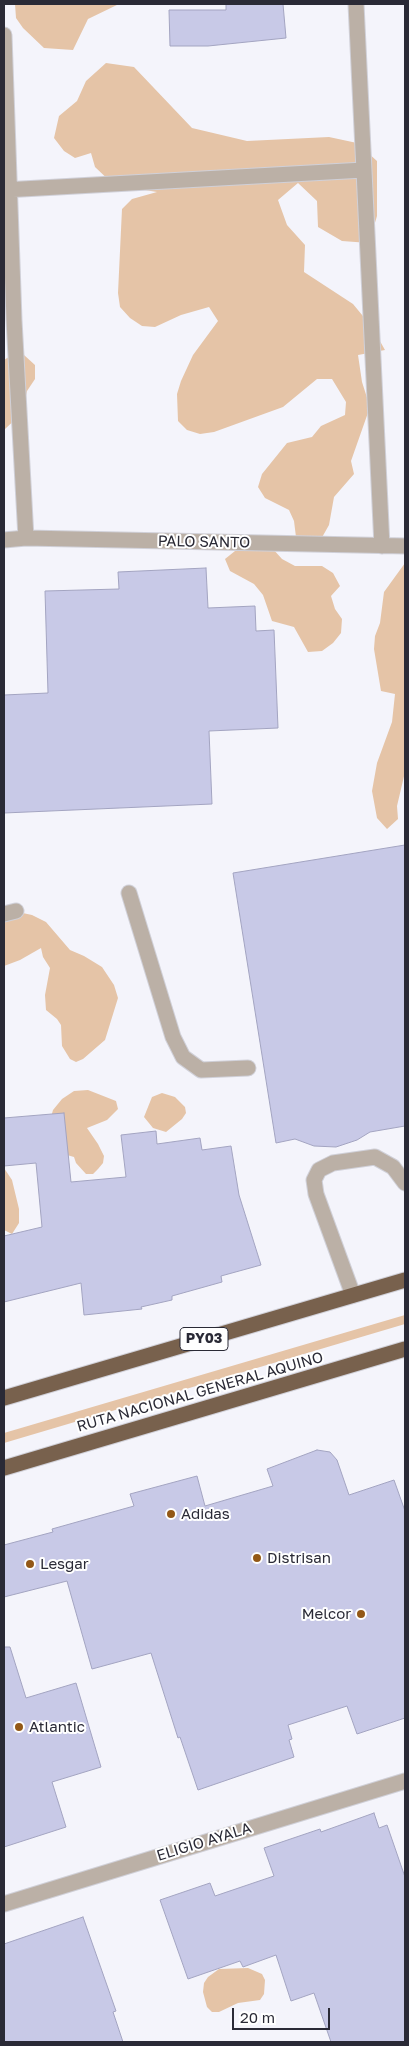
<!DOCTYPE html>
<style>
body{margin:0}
#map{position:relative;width:409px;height:2046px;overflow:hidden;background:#f4f4fb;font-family:"Golos Text",sans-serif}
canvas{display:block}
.frame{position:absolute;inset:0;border:5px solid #2a2a36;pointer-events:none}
.scale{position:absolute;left:232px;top:2008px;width:98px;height:22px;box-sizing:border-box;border:2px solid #2a2a36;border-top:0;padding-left:6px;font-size:15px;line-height:18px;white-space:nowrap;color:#2a2a36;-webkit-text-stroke:4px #fff;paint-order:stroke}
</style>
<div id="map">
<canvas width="409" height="2046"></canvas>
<div class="frame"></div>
<div class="scale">20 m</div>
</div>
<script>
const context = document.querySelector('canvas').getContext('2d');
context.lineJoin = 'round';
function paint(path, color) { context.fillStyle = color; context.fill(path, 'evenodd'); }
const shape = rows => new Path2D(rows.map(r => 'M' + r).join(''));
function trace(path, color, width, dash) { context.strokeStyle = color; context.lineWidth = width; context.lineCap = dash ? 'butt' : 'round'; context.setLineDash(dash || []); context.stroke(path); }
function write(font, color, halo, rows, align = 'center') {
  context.font = font + ' "Golos Text",sans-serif'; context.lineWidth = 4; context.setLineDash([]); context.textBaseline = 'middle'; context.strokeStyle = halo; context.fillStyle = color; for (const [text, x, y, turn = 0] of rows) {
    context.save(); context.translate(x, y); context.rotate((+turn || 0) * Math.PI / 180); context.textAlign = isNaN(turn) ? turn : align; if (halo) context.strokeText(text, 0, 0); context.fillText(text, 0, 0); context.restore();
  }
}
const green = shape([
 [15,4,119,4,88,19,73,50,44,48,23,28,16,18],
 [106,63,134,67,192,128,247,141,329,137,357,143,377,161,377,216,369,243,342,241,318,227,317,201,298,183,278,200,287,225,305,245,304,272,353,304,372,327,385,350,358,355,362,382,370,407,351,461,354,474,334,497,329,525,316,548,296,537,294,521,289,510,265,498,258,487,262,474,287,443,312,437,321,426,345,415,346,402,332,379,317,379,283,407,214,432,200,434,187,430,178,421,177,394,181,381,193,355,218,321,209,307,181,315,155,327,142,326,130,318,120,307,118,293,122,209,132,199,157,192,114,185,95,167,91,153,75,158,64,151,54,138,59,116,77,101,86,81],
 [12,355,24,355,35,365,35,379,27,391,22,413,4,430,4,360],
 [261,544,273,549,282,559,295,566,322,566,333,573,340,586,331,596,335,609,342,619,341,633,333,643,322,651,308,652,294,627,272,621,263,595,254,584,230,571,225,559,235,551],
 [405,563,405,772,397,806,398,819,387,829,377,818,372,791,377,763,392,722,395,694,381,691,374,649,375,636,380,623,384,592],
 [18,912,32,915,46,922,70,950,84,956,102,967,114,985,118,998,105,1040,83,1059,76,1062,70,1059,62,1046,61,1025,57,1019,46,1010,45,995,50,968,43,957,41,948,20,960,4,966,4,913],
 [88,1090,116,1101,118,1109,107,1120,87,1128,98,1144,104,1156,103,1163,98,1169,93,1174,86,1174,76,1163,74,1157,67,1155,51,1117,53,1110,62,1099,74,1091],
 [162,1093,175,1097,185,1107,186,1113,182,1119,166,1132,153,1128,144,1117,152,1097],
 [4,1168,12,1180,19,1209,19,1223,12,1234,4,1230],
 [405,1315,405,1324,4,1443,4,1433],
 [248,1968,262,1974,265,1980,264,1994,260,2000,238,2003,219,2012,212,2012,207,2007,203,1992,204,1983,208,1977,219,1969]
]);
const building = shape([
 [226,4,283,4,286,38,208,46,170,46,169,10,226,10,226,4],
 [206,568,208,608,255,606,256,631,274,630,278,728,209,731,212,804,4,813,4,695,48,693,45,591,119,589,118,572,206,568],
 [405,845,405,1126,370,1132,357,1140,336,1147,314,1146,295,1139,276,1143,233,873,405,845],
 [64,1113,71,1182,126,1177,121,1135,156,1131,157,1144,200,1138,202,1150,231,1146,239,1195,261,1265,221,1276,222,1282,172,1296,172,1300,141,1307,142,1309,84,1315,81,1283,4,1302,4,1236,42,1227,36,1163,4,1166,4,1118,64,1113],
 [317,1450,330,1452,337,1460,349,1495,394,1480,405,1511,405,1718,357,1734,347,1706,288,1725,292,1739,289,1740,294,1757,198,1790,180,1737,178,1738,151,1653,92,1669,67,1581,4,1597,4,1545,53,1532,52,1529,134,1506,130,1494,197,1476,205,1506,273,1486,267,1469,317,1450],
 [4,1647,10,1647,26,1698,76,1683,101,1767,52,1782,66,1827,4,1847,4,1647],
 [374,1813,379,1828,387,1825,405,1877,405,2042,331,2042,314,1993,291,2001,276,1955,243,1967,240,1961,188,1979,160,1900,210,1883,215,1896,274,1876,264,1848,320,1829,321,1832,374,1813],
 [83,1917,116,2011,113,2012,123,2042,4,2042,4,1944,83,1917]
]);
const minor = shape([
 [356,4,382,546],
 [4,35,14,320,26,538],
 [4,190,364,170],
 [4,540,26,538,405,546],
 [129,893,173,1037,183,1057,201,1070,248,1068],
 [4,914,16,911],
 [353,1295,316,1194,314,1180,319,1170,333,1163,375,1157,393,1167,405,1183],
 [4,1904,405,1781]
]);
const highway = shape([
 [4,1398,405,1280],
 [4,1468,405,1349]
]);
const markers = [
 [171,1514,5,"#935817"],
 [257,1558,5,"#935817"],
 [30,1564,5,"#935817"],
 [361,1614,5,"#935817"],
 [19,1727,5,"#935817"]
];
const shields = [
 [204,1339,48]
];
const shieldNames = [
 ["PY03",204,1339]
];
const streetNames = [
 ["PALO SANTO",204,542,1],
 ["RUTA NACIONAL GENERAL AQUINO",200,1392,-16],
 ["ELIGIO AYALA",204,1842,-17]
];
const poiNames = [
 ["Adidas",181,1514],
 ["Distrisan",267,1558],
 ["Lesgar",40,1564],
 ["Melcor",351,1614,"right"],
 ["Atlantic",29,1727]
];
paint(green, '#e5c4a7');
paint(building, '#c8c9e7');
trace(building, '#a3a4c1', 1);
trace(minor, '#d0d0d8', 17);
trace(highway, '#d0d0d8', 17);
trace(minor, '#bbb0a6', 15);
trace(highway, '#78614d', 15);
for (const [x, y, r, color] of markers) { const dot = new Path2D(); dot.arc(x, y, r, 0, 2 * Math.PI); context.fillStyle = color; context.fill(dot); trace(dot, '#fff', 2); }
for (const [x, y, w] of shields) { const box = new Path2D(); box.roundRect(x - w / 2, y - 11.5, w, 23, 4); context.fillStyle = '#fff'; context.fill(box); trace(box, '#2a2a36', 1); }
write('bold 14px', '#2a2a36', null, shieldNames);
write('15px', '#2a2a36', '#fff', streetNames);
write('15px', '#2a2a36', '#fff', poiNames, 'left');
</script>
